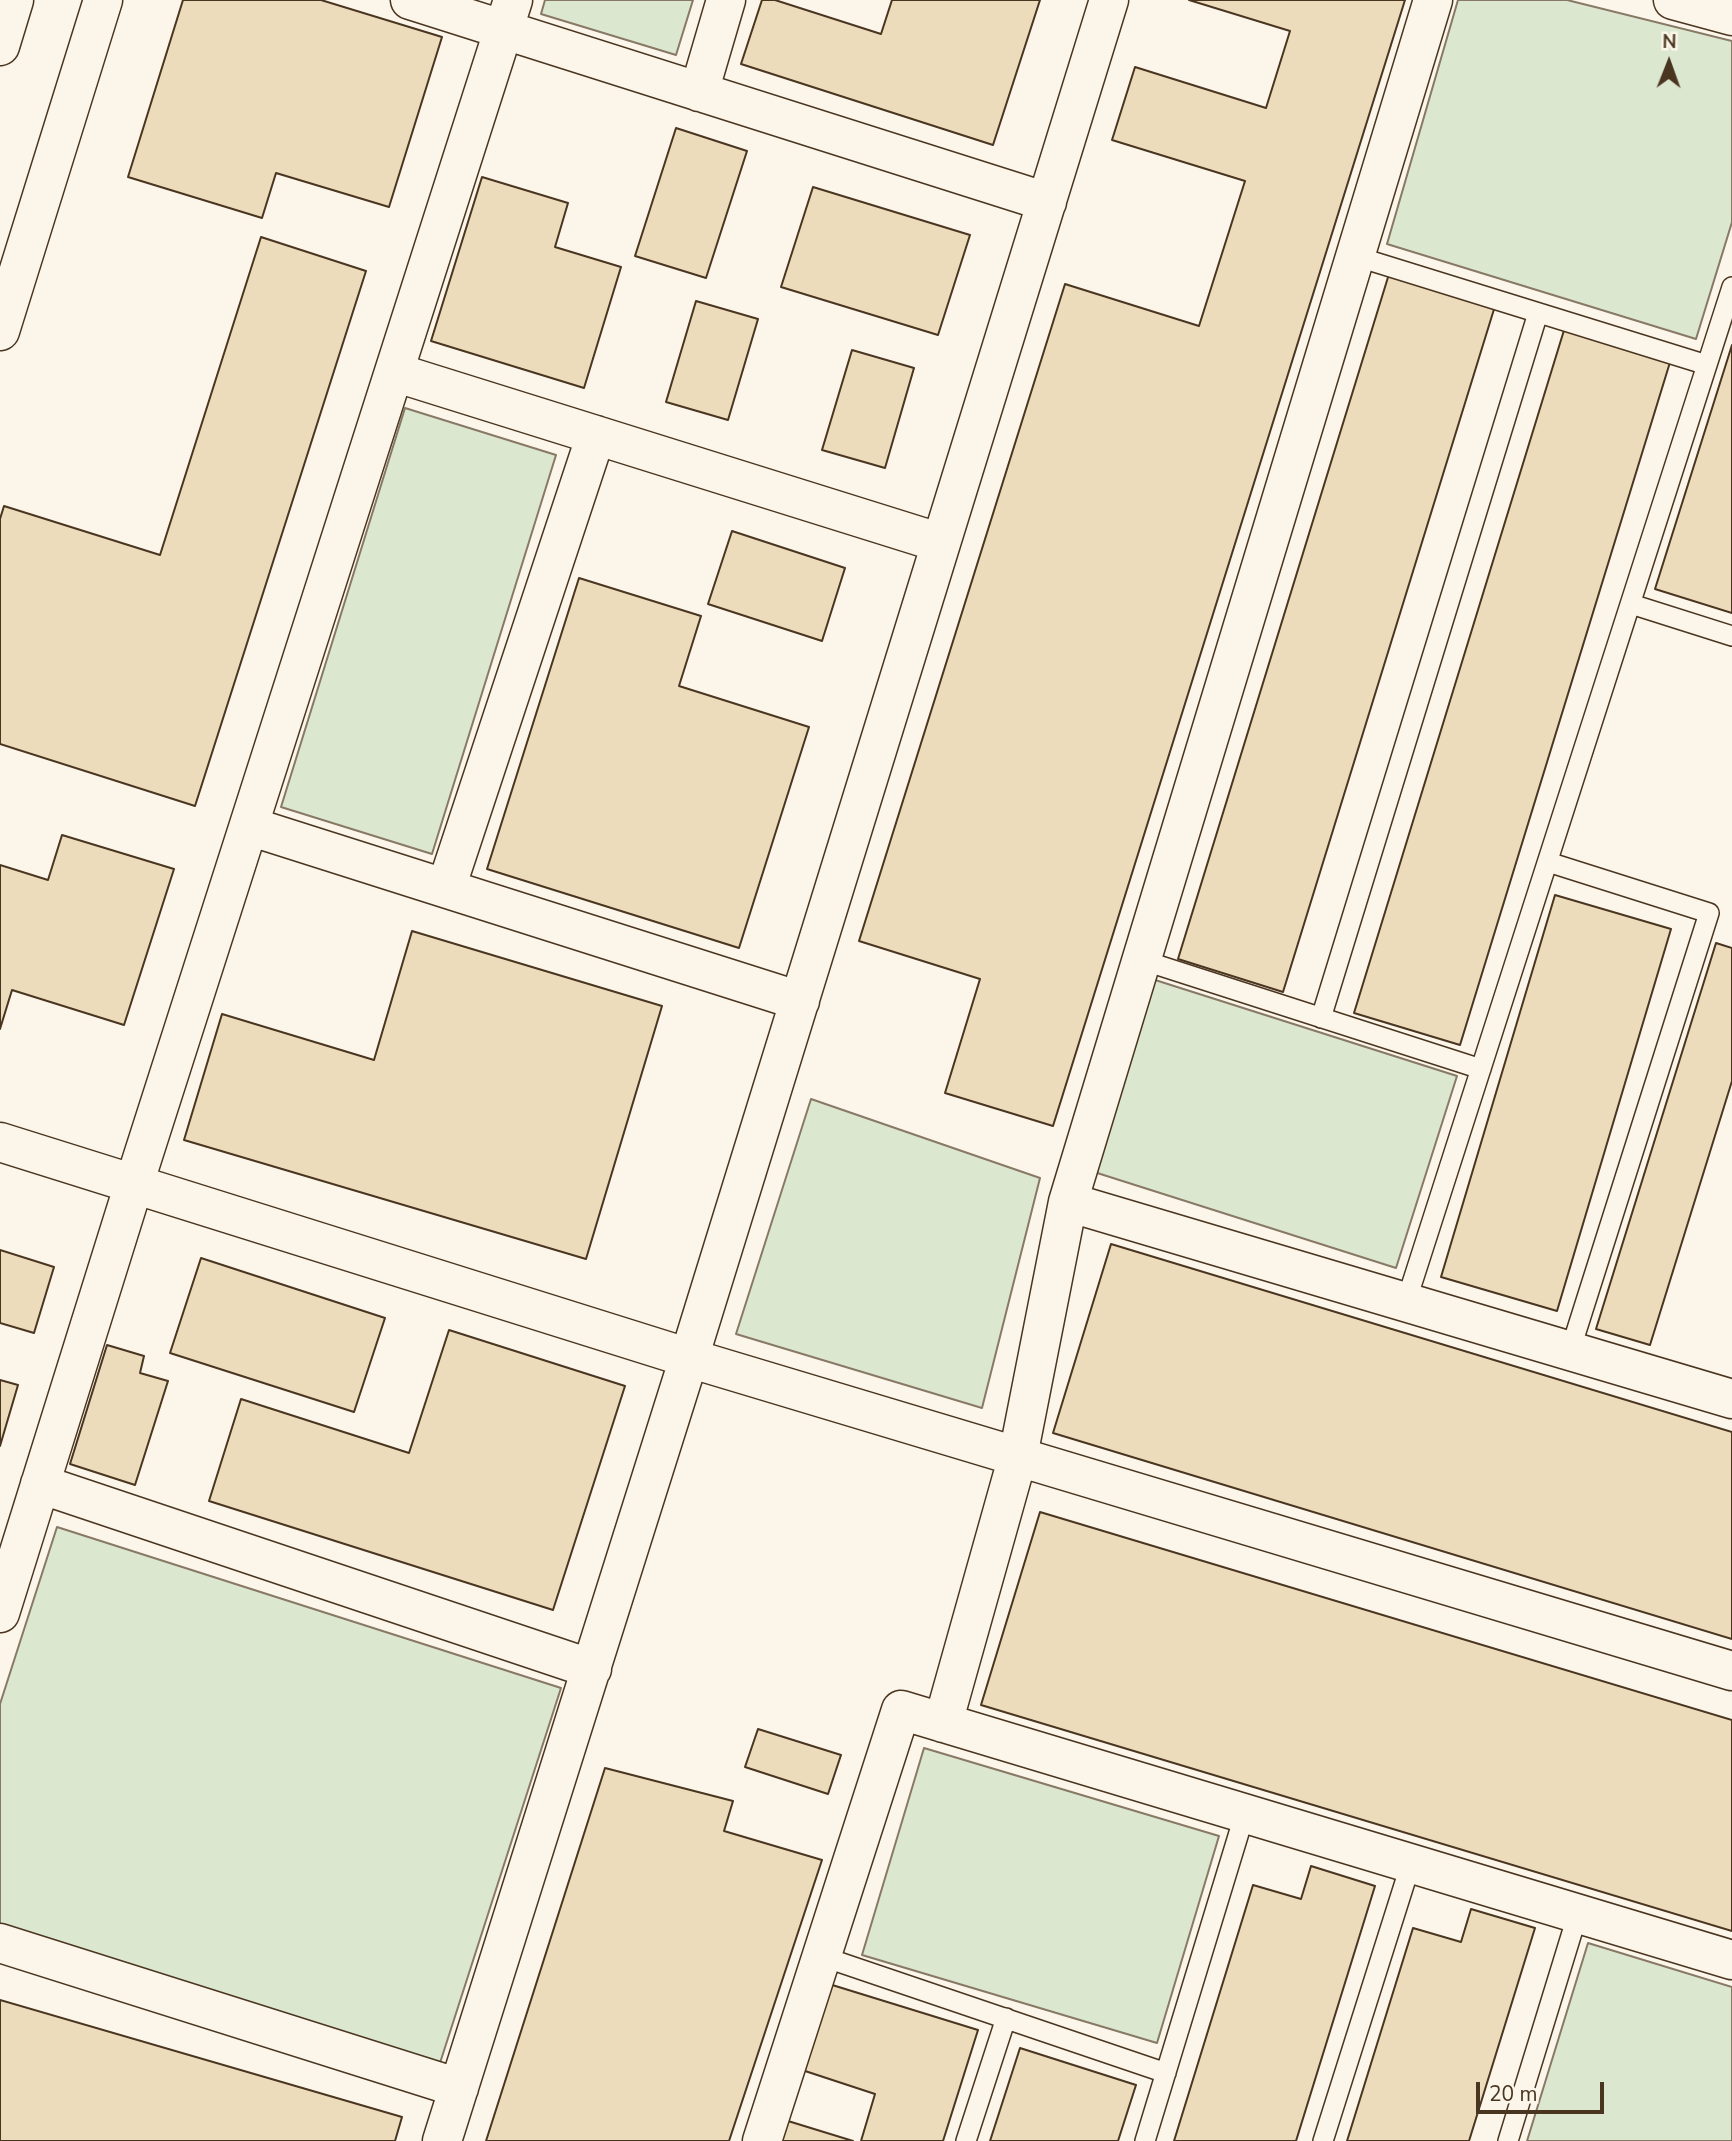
<!DOCTYPE html>
<style>
body{margin:0}
#map{position:relative;width:1732px;height:2141px;overflow:hidden;background:#fbf6e9;font-family:"Nunito Sans",sans-serif}
canvas{display:block}
.north{position:absolute;left:1634px;top:28px;width:70px;height:70px;-webkit-text-stroke:5px #fbf6e9;paint-order:stroke;rotate:1deg;font-size:19px;font-weight:700;line-height:28px;text-align:center;color:#4a3520}
.north::after{content:'';display:block;margin:auto;width:24px;height:32px;background:#4a3520;clip-path:polygon(50% 0,100% 100%,50% 72%,0 100%)}
.scale{position:absolute;left:1476px;top:2082px;width:128px;height:32px;box-sizing:border-box;border:4px solid #4a3520;border-top:0;padding-left:9px;font-size:21px;line-height:24px;white-space:nowrap;color:#4a3520;-webkit-text-stroke:5px #fbf6e9;paint-order:stroke}
</style>
<div id="map">
<canvas width="1732" height="2141"></canvas>
<div class="north">N</div>
<div class="scale">20 m</div>
</div>
<script>
const context = document.querySelector('canvas').getContext('2d');
context.lineJoin = 'round';
function paint(path, color) { context.fillStyle = color; context.fill(path, 'evenodd'); }
const shape = rows => new Path2D(rows.map(r => 'M' + r).join(''));
function trace(path, color, width, dash) { context.strokeStyle = color; context.lineWidth = width; context.lineCap = dash ? 'butt' : 'round'; context.setLineDash(dash || []); context.stroke(path); }
const green = shape([
 [545,0,693,0,676,55,541,14,545,0],
 [1458,0,1567,0,1732,41,1732,222,1696,339,1387,244,1458,0],
 [405,408,556,455,432,854,281,807,405,408],
 [1152,979,1457,1076,1396,1268,1091,1171,1152,979],
 [811,1099,1040,1178,982,1408,736,1334,811,1099],
 [57,1527,561,1688,439,2066,0,1925,0,1704,57,1527],
 [924,1748,1219,1836,1157,2043,862,1955,924,1748],
 [1588,1943,1732,1987,1732,2141,1527,2141,1588,1943]
]);
const building = shape([
 [183,0,321,0,442,37,389,207,276,173,262,218,128,177,183,0],
 [762,0,775,0,881,34,892,0,1040,0,993,145,741,64,762,0],
 [1189,0,1405,0,1053,1126,945,1093,980,979,859,941,1065,284,1199,326,1245,181,1112,140,1135,67,1266,108,1290,31,1189,0],
 [676,128,747,151,706,278,635,256,676,128],
 [482,177,568,203,555,247,621,267,584,388,431,341,482,177],
 [813,187,970,235,938,335,781,287,813,187],
 [261,237,366,271,195,806,0,744,0,519,4,506,160,555,261,237],
 [1389,274,1495,306,1283,992,1178,959,1389,274],
 [696,301,758,319,728,420,666,402,696,301],
 [1565,327,1671,359,1460,1045,1354,1013,1565,327],
 [1732,345,1732,613,1655,589,1732,345],
 [852,350,914,368,885,468,822,450,852,350],
 [732,531,845,568,822,641,708,604,732,531],
 [579,578,701,616,679,686,809,727,739,948,487,869,579,578],
 [62,835,174,869,124,1025,12,990,0,1029,0,865,48,880,62,835],
 [1555,895,1671,929,1557,1311,1441,1277,1555,895],
 [412,931,662,1006,586,1259,184,1140,222,1014,374,1060,412,931],
 [1716,943,1732,948,1732,1081,1650,1345,1596,1329,1716,943],
 [1111,1244,1732,1432,1732,1639,1053,1433,1111,1244],
 [0,1250,54,1267,34,1333,0,1323,0,1250],
 [201,1258,385,1318,354,1412,170,1353,201,1258],
 [449,1330,625,1386,553,1610,209,1501,241,1399,409,1453,449,1330],
 [107,1345,144,1356,140,1373,168,1381,135,1485,70,1464,107,1345],
 [0,1380,18,1385,0,1446,0,1380],
 [1040,1512,1732,1720,1732,1931,981,1705,1040,1512],
 [758,1729,841,1755,828,1794,745,1767,758,1729],
 [605,1768,733,1801,724,1831,822,1860,729,2141,486,2141,605,1768],
 [1311,1866,1375,1886,1296,2141,1174,2141,1253,1885,1301,1899,1311,1866],
 [1471,1909,1535,1928,1469,2141,1347,2141,1413,1928,1461,1942,1471,1909],
 [829,1984,978,2030,943,2141,861,2141,875,2094,802,2070,829,1984],
 [0,2000,402,2117,395,2141,0,2141,0,2000],
 [1020,2048,1136,2085,1118,2141,990,2141,1020,2048],
 [788,2121,853,2141,781,2141,788,2121]
]);
const service = shape([
 [1355,256,1707,365],
 [1631,604,1732,636],
 [1548,862,1709,913,1570,1351],
 [1142,960,1481,1069],
 [1321,1018,1538,313],
 [1406,1302,1732,287],
 [821,1956,1166,2073],
 [966,2141,1006,2018],
 [1145,2141,1245,1813],
 [1323,2141,1411,1863],
 [1508,2141,1578,1913]
]);
const minor = shape([
 [410,0,1047,202],
 [1673,0,1732,16],
 [699,92,726,0],
 [394,372,941,543],
 [249,826,800,1001],
 [446,888,596,435],
 [0,1142,689,1358,1732,1671],
 [1068,1202,1732,1399],
 [40,1484,592,1669],
 [0,1613,134,1184,513,0],
 [943,1723,1018,1456,1068,1202,1433,0],
 [0,1943,459,2088],
 [442,2141,689,1358,1109,0],
 [762,2141,901,1710,1732,1960]
]);
const tertiary = shape([
 [0,46,14,0],
 [0,331,103,0]
]);
paint(green, '#dce7d0');
trace(green, '#887966', 2);
paint(building, '#ecdcbc');
trace(building, '#4a3520', 2);
trace(service, '#4a3520', 22);
trace(minor, '#4a3520', 41);
trace(tertiary, '#4a3520', 41);
trace(service, '#fbf6e9', 19);
trace(minor, '#fbf6e9', 38);
trace(tertiary, '#fbf6e9', 38);
</script>
